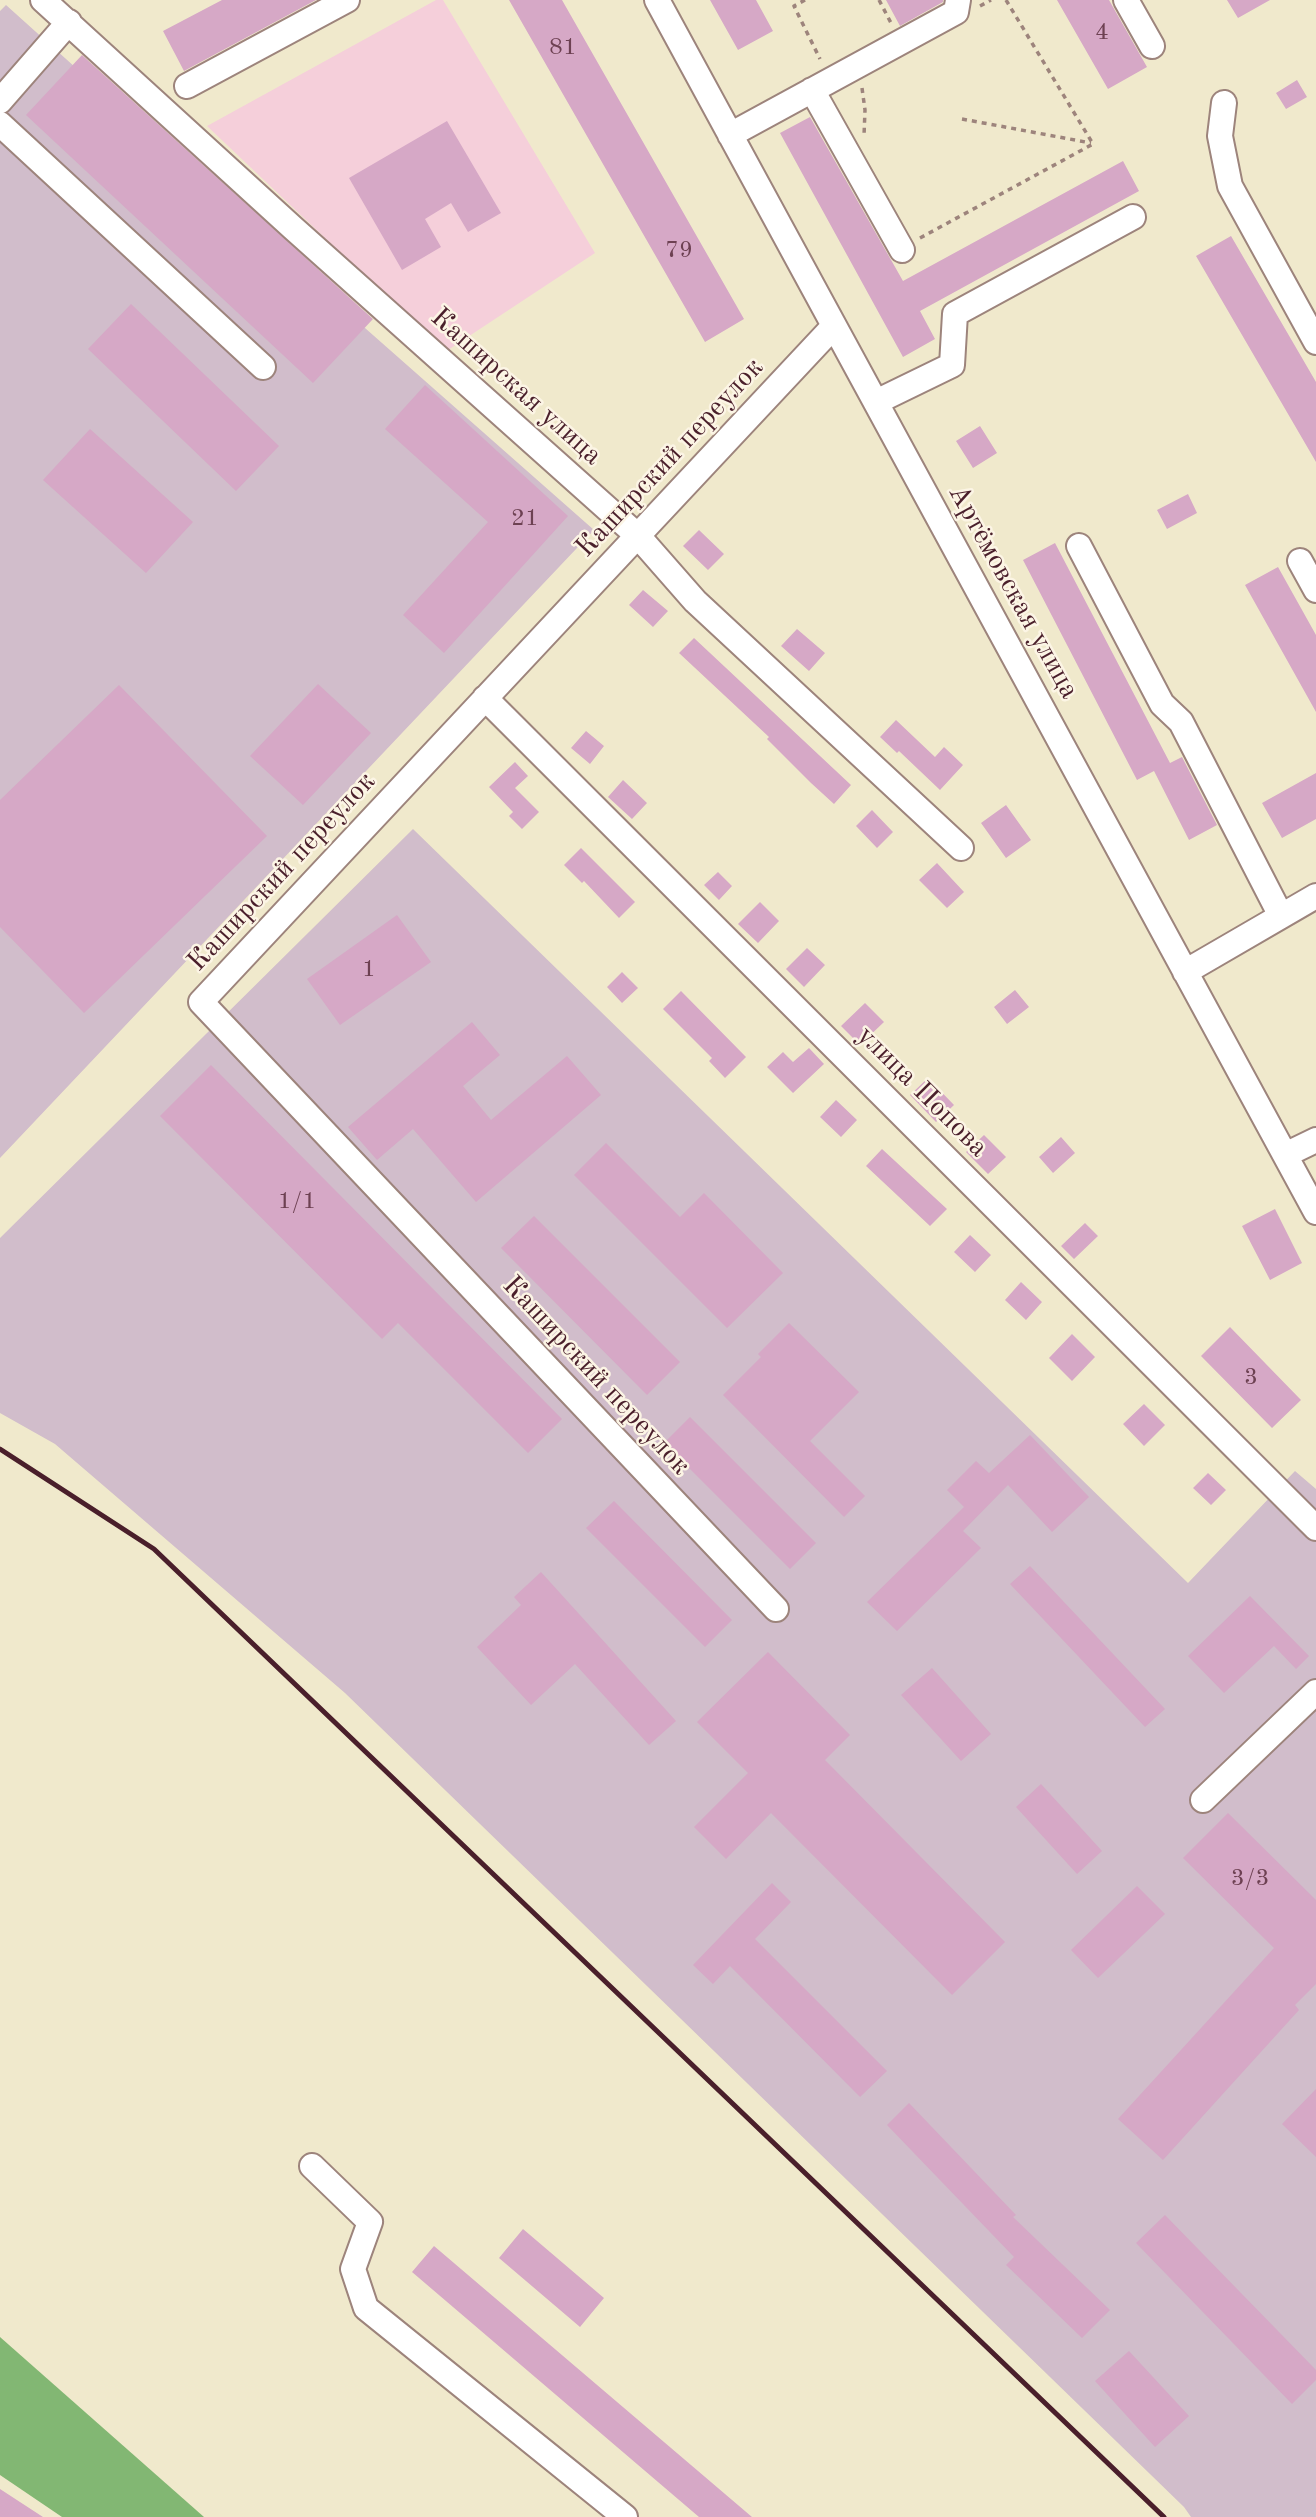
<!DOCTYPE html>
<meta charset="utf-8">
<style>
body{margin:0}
canvas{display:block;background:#f0e9cc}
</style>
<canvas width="1316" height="2517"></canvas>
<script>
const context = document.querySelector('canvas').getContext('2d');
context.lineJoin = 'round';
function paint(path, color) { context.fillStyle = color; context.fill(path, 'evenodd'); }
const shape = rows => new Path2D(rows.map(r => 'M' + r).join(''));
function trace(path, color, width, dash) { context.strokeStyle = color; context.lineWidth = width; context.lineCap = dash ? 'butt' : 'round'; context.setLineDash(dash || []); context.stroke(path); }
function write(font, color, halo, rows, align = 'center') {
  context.font = font + ' "Old Standard TT",serif'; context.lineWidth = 5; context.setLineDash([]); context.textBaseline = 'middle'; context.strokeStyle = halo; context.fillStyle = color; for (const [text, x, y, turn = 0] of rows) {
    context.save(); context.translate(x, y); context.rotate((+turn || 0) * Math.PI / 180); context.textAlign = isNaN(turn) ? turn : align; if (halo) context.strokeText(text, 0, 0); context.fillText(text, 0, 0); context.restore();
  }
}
const built = shape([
 [436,0,443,0,595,253,445,352,207,126]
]);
const industrial = shape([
 [6,5,365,328,594,530,0,1158,0,11],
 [413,829,1188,1583,1295,1471,1316,1489,1316,2517,1191,2517,1184,2507,345,1693,55,1444,0,1413,0,1238]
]);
const forest = shape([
 [0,2337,204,2517,62,2517,0,2475]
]);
const building = shape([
 [222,0,316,0,184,71,163,31],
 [509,0,562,0,744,319,705,342],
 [710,0,756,0,773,31,738,50],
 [886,0,943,0,943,2,900,26],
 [1057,0,1109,0,1147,67,1108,89],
 [1227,0,1270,0,1238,18],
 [82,55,373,319,313,383,26,115],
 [1297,80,1307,97,1286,109,1276,93],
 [810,117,903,281,1123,161,1139,191,920,311,935,339,903,357,780,133],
 [447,121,501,213,468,232,451,203,425,219,441,247,402,270,349,178],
 [1231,236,1316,382,1316,462,1196,256],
 [131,304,279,446,236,491,88,349],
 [425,385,568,516,444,653,403,615,488,522,385,429],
 [980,426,997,453,973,468,956,441],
 [90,429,193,522,146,573,43,480],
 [1188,494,1197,513,1167,529,1157,510],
 [699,530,724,554,708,570,683,546],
 [1055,543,1170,763,1182,757,1217,825,1189,840,1154,771,1137,780,1023,560],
 [1278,567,1316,635,1316,712,1245,585],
 [643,590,668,611,653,627,629,605],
 [797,629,825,653,809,671,781,646],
 [694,638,851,785,834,804,811,783,767,739,769,737,679,653],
 [318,684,371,733,303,805,250,756],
 [119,685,267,836,84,1013,0,927,0,800],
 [896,720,935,757,944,747,963,765,940,790,899,751,897,753,880,737],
 [586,731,604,746,590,764,571,748],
 [515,762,528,776,515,788,539,812,522,829,509,816,513,812,489,787],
 [1316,773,1316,819,1282,838,1262,803],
 [623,780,647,803,632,819,608,797],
 [1006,805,1031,840,1006,858,981,823],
 [872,810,893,832,877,848,856,826],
 [581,848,635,902,619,918,584,881,582,883,564,865],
 [937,863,964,892,947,908,919,880],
 [718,872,732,886,719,900,704,885],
 [760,902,779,921,758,943,738,924],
 [397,915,431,962,340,1025,307,979],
 [807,948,825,965,804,987,786,969],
 [622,972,638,988,622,1003,607,987],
 [1015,990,1029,1007,1007,1024,994,1007],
 [681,991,746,1057,725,1078,709,1061,712,1058,663,1009],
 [865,1003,884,1022,860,1045,841,1026],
 [472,1022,500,1055,463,1086,491,1120,567,1056,601,1095,476,1202,413,1129,377,1160,348,1127],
 [809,1048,824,1064,793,1093,767,1067,783,1052,793,1062],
 [211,1065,562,1419,528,1453,398,1323,382,1339,160,1116],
 [928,1078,954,1105,936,1122,910,1095],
 [836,1100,857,1120,841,1137,820,1117],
 [984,1135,1006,1157,988,1174,966,1152],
 [1061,1137,1075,1153,1053,1173,1039,1157],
 [606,1143,680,1217,704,1193,783,1273,727,1328,574,1175],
 [882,1149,947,1209,930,1226,866,1166],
 [1275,1209,1302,1263,1270,1280,1242,1226],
 [534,1216,680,1362,647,1395,501,1248],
 [1085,1223,1098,1236,1074,1259,1061,1246],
 [970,1235,991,1255,975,1272,954,1252],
 [1021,1282,1042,1302,1026,1320,1005,1300],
 [789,1323,859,1392,810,1441,865,1496,844,1517,723,1395,761,1357,758,1354],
 [1230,1327,1301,1400,1272,1428,1201,1356],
 [1072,1334,1095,1357,1072,1381,1049,1358],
 [1144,1404,1165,1425,1144,1446,1123,1424],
 [690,1417,816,1543,790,1569,664,1443],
 [1030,1435,1089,1497,1052,1532,1008,1485,963,1531,981,1548,897,1631,867,1602,964,1507,947,1490,976,1461,989,1473],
 [1208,1473,1226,1490,1211,1505,1193,1488],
 [614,1501,732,1620,705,1647,586,1528],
 [1030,1566,1165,1709,1145,1727,1010,1584],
 [541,1572,676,1721,649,1745,575,1664,531,1705,477,1647,521,1605,514,1597],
 [1250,1596,1309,1656,1296,1669,1274,1646,1224,1693,1188,1656],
 [768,1652,850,1735,825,1760,1005,1942,952,1995,771,1813,726,1859,694,1827,748,1773,697,1722],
 [932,1668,991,1734,961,1761,901,1695],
 [1041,1784,1102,1851,1077,1874,1016,1807],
 [1228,1813,1316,1900,1316,1984,1295,2005,1299,2010,1163,2160,1118,2119,1274,1948,1183,1858],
 [772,1883,791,1902,755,1939,887,2071,860,2097,730,1966,713,1984,693,1965],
 [1137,1886,1165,1914,1098,1978,1071,1950],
 [1316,2089,1316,2157,1282,2124],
 [909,2103,1016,2215,1013,2217,1110,2310,1082,2338,1006,2265,1014,2257,887,2125],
 [1165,2215,1316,2370,1316,2380,1292,2404,1136,2243],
 [523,2229,604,2298,580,2327,499,2258],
 [434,2246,752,2517,699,2517,412,2272],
 [1129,2351,1189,2416,1155,2447,1095,2381],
 [0,2489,43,2517,0,2517]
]);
const path = shape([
 [805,0,794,6,820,59],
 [879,0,891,23],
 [1006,0,1093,144],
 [980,6,991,0],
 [862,88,865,110,864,136],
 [962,119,1091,143],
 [920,238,1093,144]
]);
const minor = shape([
 [43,0,293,228,638,536,695,601,961,848],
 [657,0,1316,1212],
 [1126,0,1152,46],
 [187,86,347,0],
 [812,90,902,250],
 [0,101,69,22],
 [1224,103,1220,136,1230,186,1316,342],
 [0,124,263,367],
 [730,135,956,12,958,0],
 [876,402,952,365,955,314,1133,217],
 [1079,546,1162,704,1181,722,1281,916],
 [1300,561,1316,590],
 [485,698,1316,1528],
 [1185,972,1316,896],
 [1285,1155,1316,1140],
 [776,1609,201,1002,834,326],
 [1203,1800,1316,1692],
 [312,2166,370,2222,353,2269,366,2308,625,2517]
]);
const rail = shape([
 [0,1449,154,1549,1164,2517]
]);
const numberNames = [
 ["4",1102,33],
 ["81",563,48],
 ["79",679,251],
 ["21",525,519],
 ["1",369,970],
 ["1/1",297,1202],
 ["3",1251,1378],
 ["3/3",1250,1879]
];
const streetNames = [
 ["Каширская улица",516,387,42],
 ["Каширский переулок",670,458,-47],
 ["Артёмовская улица",1013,592,61],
 ["Каширский переулок",282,872,-47],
 ["улица Попова",922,1092,45],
 ["Каширский переулок",596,1376,47]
];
paint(built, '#f5cfda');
paint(industrial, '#d1bdcb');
paint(forest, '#82b773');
paint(building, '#d6a8c6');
trace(minor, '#9d847c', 28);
trace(path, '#9d847c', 3.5, [5, 5]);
trace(minor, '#fff', 24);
trace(rail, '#4a1f2b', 5);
write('24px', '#6d4152', null, numberNames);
write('28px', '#4a1f2b', '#fcf5e5', streetNames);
</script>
